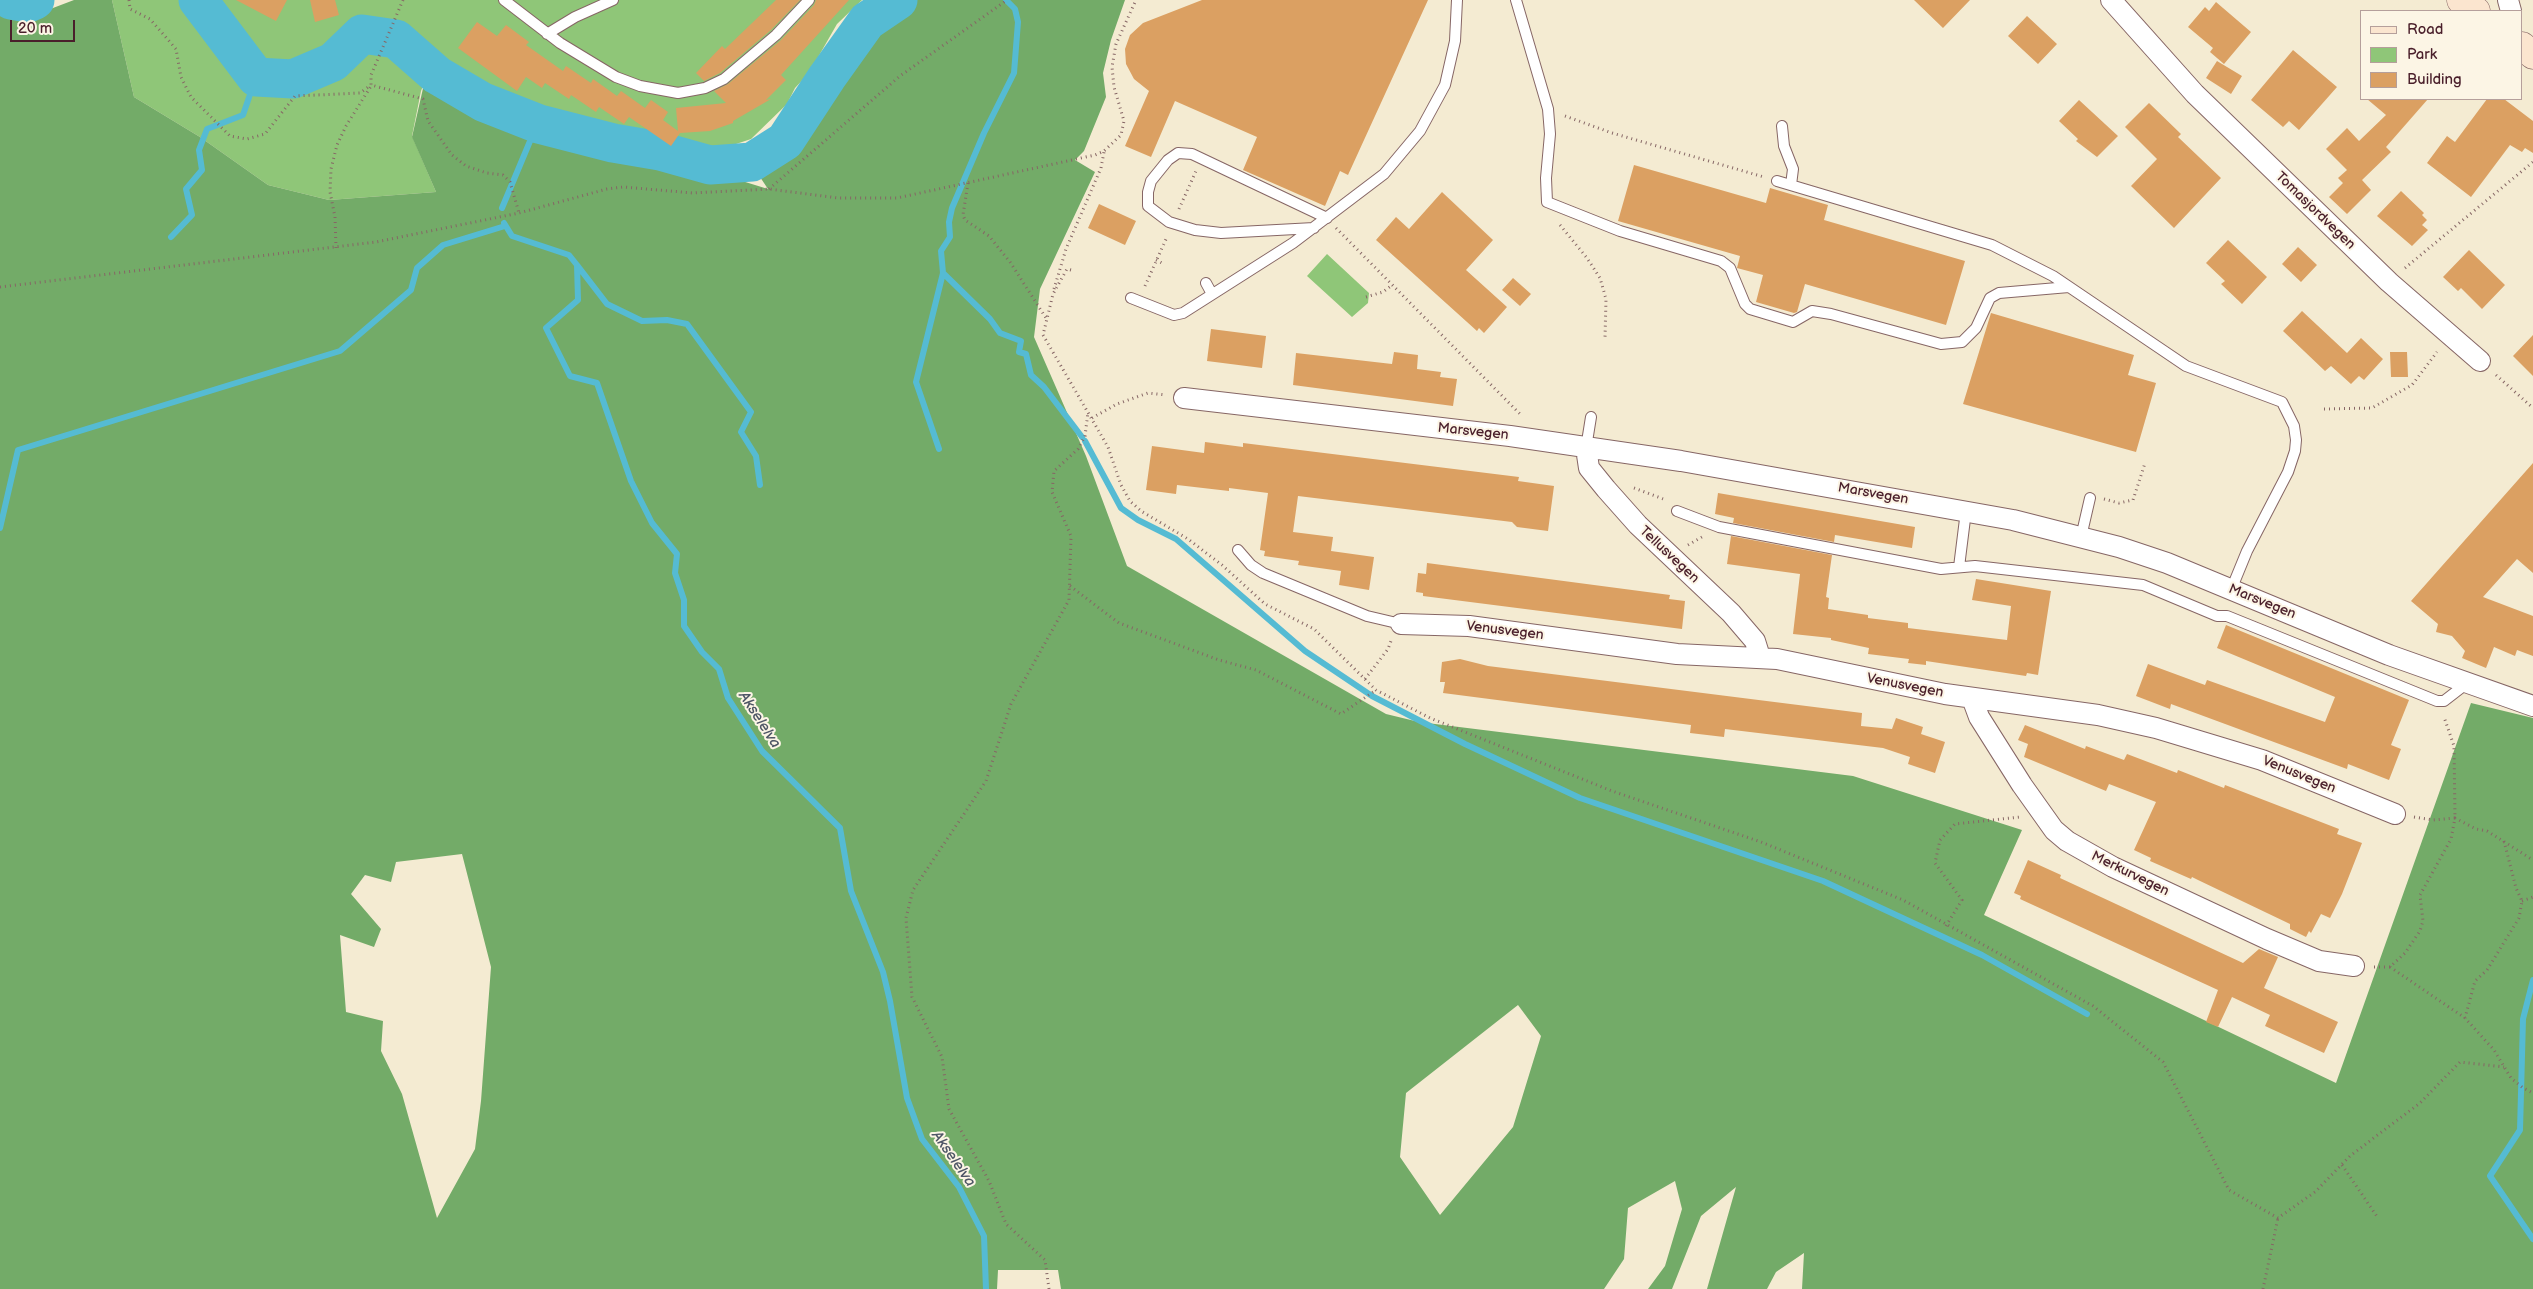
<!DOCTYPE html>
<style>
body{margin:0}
#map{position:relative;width:2533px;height:1289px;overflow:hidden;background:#f4ebd2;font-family:"Balsamiq Sans",sans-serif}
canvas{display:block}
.legend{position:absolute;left:2360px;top:10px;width:162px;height:90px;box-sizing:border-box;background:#fcf5e5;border:1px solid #b59f9b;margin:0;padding:6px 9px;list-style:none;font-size:15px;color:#4a1f2b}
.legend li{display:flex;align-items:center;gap:10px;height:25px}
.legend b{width:25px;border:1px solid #b59f9b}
.scale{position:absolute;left:10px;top:20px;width:65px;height:22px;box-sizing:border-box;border:2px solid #4a1f2b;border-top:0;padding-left:6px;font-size:15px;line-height:18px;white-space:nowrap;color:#4a1f2b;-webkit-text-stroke:4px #fcf5e5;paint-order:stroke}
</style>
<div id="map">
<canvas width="2533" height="1289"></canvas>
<ul class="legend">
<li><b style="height:6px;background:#fbe5cf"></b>Road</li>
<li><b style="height:14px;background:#8fc678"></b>Park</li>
<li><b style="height:14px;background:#dba062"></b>Building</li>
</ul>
<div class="scale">20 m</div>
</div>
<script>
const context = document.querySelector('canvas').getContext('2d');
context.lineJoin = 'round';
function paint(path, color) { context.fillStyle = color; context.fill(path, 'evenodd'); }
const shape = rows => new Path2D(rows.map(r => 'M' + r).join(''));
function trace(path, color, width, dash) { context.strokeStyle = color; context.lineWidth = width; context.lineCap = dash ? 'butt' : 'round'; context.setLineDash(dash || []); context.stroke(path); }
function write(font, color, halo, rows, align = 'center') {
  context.font = font + ' "Balsamiq Sans",sans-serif'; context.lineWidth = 4; context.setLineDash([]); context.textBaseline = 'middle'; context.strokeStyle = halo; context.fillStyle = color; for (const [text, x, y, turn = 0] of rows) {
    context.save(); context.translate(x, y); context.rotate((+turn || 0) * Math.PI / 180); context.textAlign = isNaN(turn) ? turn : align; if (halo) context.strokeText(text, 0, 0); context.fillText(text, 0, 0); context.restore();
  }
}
const green = shape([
 [112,0,862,0,837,24,809,73,795,88,787,104,751,139,727,147,698,151,643,136,568,123,535,113,435,56,421,91,412,136,436,192,329,200,268,185,200,137,134,97],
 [1327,254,1369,293,1368,303,1352,317,1307,276]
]);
const forest = shape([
 [74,0,112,0,134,97,200,137,268,185,329,200,436,192,412,137,424,84,517,133,615,152,662,168,711,179,742,181,768,189,752,165,787,143,869,22,901,0,1125,0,1111,40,1103,73,1106,97,1084,151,1075,160,1095,172,1040,289,1034,337,1086,456,1127,566,1386,714,1419,722,1853,776,2022,830,1984,915,2336,1083,2471,703,2533,718,2533,1289,1802,1289,1804,1253,1776,1272,1767,1289,1707,1289,1736,1187,1701,1216,1672,1289,1648,1289,1665,1266,1682,1209,1675,1181,1628,1208,1624,1259,1604,1289,1061,1289,1058,1270,998,1270,997,1289,0,1289,0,13,24,19],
 [462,854,491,967,481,1101,475,1149,437,1218,402,1094,381,1051,383,1021,346,1012,340,935,374,947,381,929,351,894,365,875,391,882,396,862],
 [1518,1005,1541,1036,1513,1127,1440,1215,1400,1157,1406,1093]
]);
const stream = shape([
 [502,208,533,134,545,126],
 [504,223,512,236,569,255,577,265,578,300,546,328,570,376,597,383,631,481,652,523,677,554,675,573,684,600,684,626,702,652,719,669,728,698,762,751,840,828,851,891,883,972,890,1001,907,1098,922,1139,959,1187,984,1236,986,1289],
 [171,237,192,215,186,189,202,170,199,150,207,129,243,115,256,77],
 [577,265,607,304,642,321,667,320,687,324,751,412,741,432,756,456,760,485],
 [943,273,990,319,1000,333,1021,341,1019,352,1026,354,1031,375,1044,387,1082,437],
 [1085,441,1121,508,1138,520,1176,539,1305,651,1372,696,1465,744,1580,798,1823,881,1982,955,2087,1014],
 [939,449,916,382,943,273,941,251,950,237,949,222,952,208,984,133,1014,73,1018,22,1015,9,1006,0],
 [0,528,18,450,340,351,411,290,417,268,443,245,505,226],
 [2533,980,2523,1019,2520,1130,2490,1176,2533,1239]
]);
const river = shape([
 [11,0,28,3,35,0],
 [198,0,256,77,293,79,333,62,362,34,396,39,437,75,483,102,539,124,613,143,660,151,710,165,752,162,785,141,827,77,867,21,898,0]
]);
const building = shape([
 [236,0,287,0,276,21],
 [310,0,335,0,339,15,315,22],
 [776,0,800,0,771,30,720,73,704,81,696,73,722,46,725,49],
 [816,0,849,0,781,75,786,80,766,100,771,99,733,121,733,123,710,131,680,133,671,146,629,117,624,124,599,107,596,112,571,95,569,99,545,83,542,88,526,77,517,91,458,48,477,22,497,36,506,25,529,42,526,45,563,71,566,66,591,83,593,79,617,96,621,91,645,108,651,100,668,112,663,120,678,131,676,108,726,103,714,91,728,84,781,40,814,5],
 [1202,0,1428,0,1348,175,1340,171,1325,206,1243,170,1257,137,1175,101,1151,157,1125,146,1149,91,1134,79,1126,64,1125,49,1130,35,1143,23],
 [1914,0,1970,0,1943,28],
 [2216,2,2251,32,2224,64,2210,52,2213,48,2188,27,2205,7,2209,11],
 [2027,16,2057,44,2038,64,2008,36],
 [2293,50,2337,87,2299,130,2289,121,2283,127,2251,100],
 [2217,61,2242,76,2231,94,2206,78],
 [2367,99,2428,99,2386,147,2391,152,2362,180,2371,190,2347,214,2329,197,2343,183,2338,178,2347,170,2326,149,2347,128,2359,141,2386,115],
 [2487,99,2504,99,2533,121,2533,153,2525,148,2522,152,2510,145,2471,197,2427,163,2447,136,2455,142],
 [2079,100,2118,136,2097,157,2076,141,2078,139,2059,121],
 [2149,103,2181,134,2178,137,2221,178,2174,228,2131,186,2157,159,2125,127],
 [1634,165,1766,203,1770,188,1828,205,1824,220,1965,261,1946,325,1805,284,1797,312,1794,313,1756,302,1763,275,1737,268,1740,256,1618,221],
 [2401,191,2424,213,2422,215,2427,220,2422,225,2428,230,2412,246,2377,216],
 [1442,192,1493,240,1466,270,1507,307,1484,333,1479,328,1477,331,1376,240,1396,217,1409,229],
 [1099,204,1136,221,1125,245,1088,228],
 [2228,240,2267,277,2242,304,2221,284,2225,281,2206,263],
 [2298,247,2317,265,2301,282,2282,264],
 [2469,250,2505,285,2482,309,2461,288,2458,291,2443,277],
 [1513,278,1531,294,1520,306,1502,290],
 [2302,311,2347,353,2361,338,2383,359,2364,380,2359,376,2351,384,2331,366,2325,371,2283,331],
 [1991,313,2134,355,2128,375,2156,383,2136,452,1963,404],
 [1211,329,1266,336,1262,368,1207,361],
 [2533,335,2533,376,2513,356],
 [1394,352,1418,355,1417,369,1441,372,1440,377,1457,379,1453,406,1293,385,1296,353,1392,364],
 [2390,352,2407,352,2408,377,2391,377],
 [1205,442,1243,447,1243,443,1519,477,1518,481,1554,486,1548,531,1517,527,1512,522,1298,496,1293,532,1333,537,1331,551,1374,557,1369,590,1339,585,1341,571,1298,565,1299,561,1264,556,1265,551,1260,550,1268,493,1229,488,1229,491,1177,485,1176,494,1146,490,1152,446,1204,453],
 [2533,463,2533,573,2517,559,2483,597,2533,616,2533,656,2517,650,2515,656,2494,647,2486,668,2462,658,2465,651,2452,636,2436,632,2438,624,2411,601],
 [1718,493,1915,527,1912,548,1835,535,1834,542,1733,523,1734,518,1715,514],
 [1731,536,1832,555,1826,597,1829,598,1828,609,1868,615,1868,618,1908,623,1908,628,2007,640,2011,606,1972,600,1976,579,2051,591,2038,675,2027,673,2026,676,1926,661,1926,665,1908,663,1909,659,1868,654,1869,648,1831,640,1831,638,1793,634,1800,574,1727,564],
 [1427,563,1670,595,1669,599,1685,601,1682,629,1423,596,1423,593,1416,592,1418,573,1426,574],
 [2226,625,2409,700,2391,745,2401,749,2389,780,2348,764,2347,769,2171,704,2170,709,2136,696,2148,664,2205,685,2207,680,2325,722,2335,697,2217,648],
 [1460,659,1488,666,1862,713,1861,726,1892,729,1896,718,1923,727,1921,734,1945,742,1935,773,1908,764,1910,757,1883,748,1725,729,1724,737,1690,733,1691,725,1443,693,1445,682,1440,682,1442,662],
 [2025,725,2085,749,2086,746,2124,760,2127,754,2177,773,2178,770,2224,788,2225,785,2339,829,2337,834,2362,843,2342,894,2330,918,2321,914,2311,933,2309,931,2306,937,2290,929,2290,924,2198,880,2192,877,2191,879,2150,861,2151,858,2134,850,2156,802,2109,784,2106,791,2024,757,2028,744,2018,740],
 [2028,860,2061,875,2060,878,2243,963,2259,949,2278,957,2264,988,2338,1022,2324,1053,2265,1026,2270,1015,2232,997,2218,1027,2206,1022,2218,990,2020,899,2021,896,2014,893]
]);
const path = shape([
 [129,0,130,9,150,19,176,49,181,77,191,97,230,136,247,139,265,134,295,96,360,93,371,85],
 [403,0,371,75,371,85,423,99,428,121,452,155,466,166,487,173,503,175,510,182,519,213],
 [1565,116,1612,133,1764,177],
 [968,183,963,215,965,220,989,236,1010,262,1046,318],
 [769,189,900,76,1007,0],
 [1179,209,1196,171],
 [1560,225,1587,258,1600,278,1606,299,1605,338],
 [1336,228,1522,416],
 [336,248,335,217,330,192,331,169,337,145,346,126,371,86],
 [1156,260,1164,264],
 [2405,268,2533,162],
 [1071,270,1067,269,1053,294,1043,335,1108,447,1121,485,1130,501,1141,511,1188,539,1222,565,1265,604,1314,629,1376,690,1430,718,1612,791,1761,842,1903,900,2093,1006,2163,1062,2229,1190,2278,1218,2315,1192,2350,1156,2420,1103,2460,1062,2504,1067],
 [1145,286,1167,237],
 [0,287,376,242,519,213,607,189,623,187,693,193,769,189,838,198,897,198,1095,155,1104,151,1121,135,1124,121,1114,87,1112,67,1116,44,1136,0],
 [1054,289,1066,249,1101,168,1104,152],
 [1366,297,1383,292,1391,286],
 [2496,375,2533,408],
 [2324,409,2372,408,2412,385,2437,352],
 [1092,418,1117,404,1148,393,1166,395],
 [1634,488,1666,500],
 [2104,499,2119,503,2133,500,2145,463],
 [1688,545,1702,537],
 [1070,586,1119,623,1219,660,1256,670,1341,714,1376,690],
 [1365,679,1388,649,1391,641],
 [2414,817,2433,820,2455,818,2454,746,2444,717],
 [2504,841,2516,888,2522,901,2519,918,2487,970,2475,981,2465,1018,2494,1050,2511,1078,2523,1088,2533,1093],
 [2522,901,2533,897],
 [1946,926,1962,900,1935,863,1940,840,1955,824,2020,817],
 [2374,967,2390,967,2405,953,2420,931,2423,921,2420,895,2451,839,2455,818,2476,829,2487,831,2533,860],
 [2390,967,2465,1018],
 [2342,1165,2378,1218],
 [1049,1289,1045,1260,1006,1224,989,1181,949,1109,942,1057,912,997,906,918,913,890,986,781,1011,704,1069,600,1071,536,1052,492,1054,471,1078,449,1085,436,1088,412],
 [2263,1289,2278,1218]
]);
const lane = shape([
 [504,0,560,43,616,77,640,86,678,93,705,88,724,79,776,35,809,0],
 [1516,0,1548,109,1550,134,1546,178,1547,202,1620,231,1721,261,1730,268,1745,304,1750,309,1793,322,1812,311,1831,314,1941,344,1962,342,1976,328,1990,298,1999,293,2069,287],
 [547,34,575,17,613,0],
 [1782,126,1784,146,1793,169,1791,185],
 [1777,181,1992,245,2053,276,2186,366,2282,402,2294,426,2296,440,2295,451,2288,472,2247,551,2231,590],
 [1314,228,1221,233,1195,230,1169,222,1148,206,1148,192,1151,181,1168,160,1178,153,1192,154,1327,218],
 [1206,283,1212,294],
 [1131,298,1174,315,1183,313,1293,243,1384,174,1420,131,1445,85,1455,41,1457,0],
 [1586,448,1591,417],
 [1677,511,1719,527,1941,569,1975,566,2143,585,2217,616,2227,616,2437,701,2444,701,2466,684],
 [2081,537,2090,498],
 [1238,550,1251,565,1263,573,1367,616,1401,624],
 [1959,567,1966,511]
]);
const street = shape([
 [2111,0,2195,94,2389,282,2480,361],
 [2508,0,2511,11],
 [1184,398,1510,436,1681,461,2013,520,2119,547,2167,563,2389,655,2533,706],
 [1586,448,1589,468,1606,489,1638,525,1731,613,1755,641,1760,657],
 [1401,624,1469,626,1677,654,1777,659,1945,694,2098,715,2156,728,2262,760,2395,814],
 [1972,698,1979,717,2022,785,2054,830,2067,841,2113,867,2267,939,2319,961,2354,966]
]);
const secondary = shape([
 [2461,0,2476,11],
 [2522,46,2533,55]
]);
const streetNames = [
 ["Tomasjordvegen",2315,211,44],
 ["Marsvegen",1473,432,6],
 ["Marsvegen",1873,494,10],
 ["Tellusvegen",1669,555,43],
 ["Marsvegen",2262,602,22],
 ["Venusvegen",1505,631,7],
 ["Venusvegen",1905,686,11],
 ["Venusvegen",2299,775,22],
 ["Merkurvegen",2130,874,26]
];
const waterNames = [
 ["Akselelva",759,720,57],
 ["Akselelva",953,1159,55]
];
paint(green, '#8fc678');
paint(forest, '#73ab68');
trace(stream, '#55bbd3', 6);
trace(river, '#55bbd3', 39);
paint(building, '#dba062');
trace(lane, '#866665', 12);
trace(street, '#866665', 22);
trace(secondary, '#866665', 29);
trace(path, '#866665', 3, [1, 4]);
trace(lane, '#fff', 10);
trace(street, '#fff', 20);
trace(secondary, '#fbe5cf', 28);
write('14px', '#4a1f2b', '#fcf5e5', streetNames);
write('italic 15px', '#4e5666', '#fcf5e5', waterNames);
</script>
